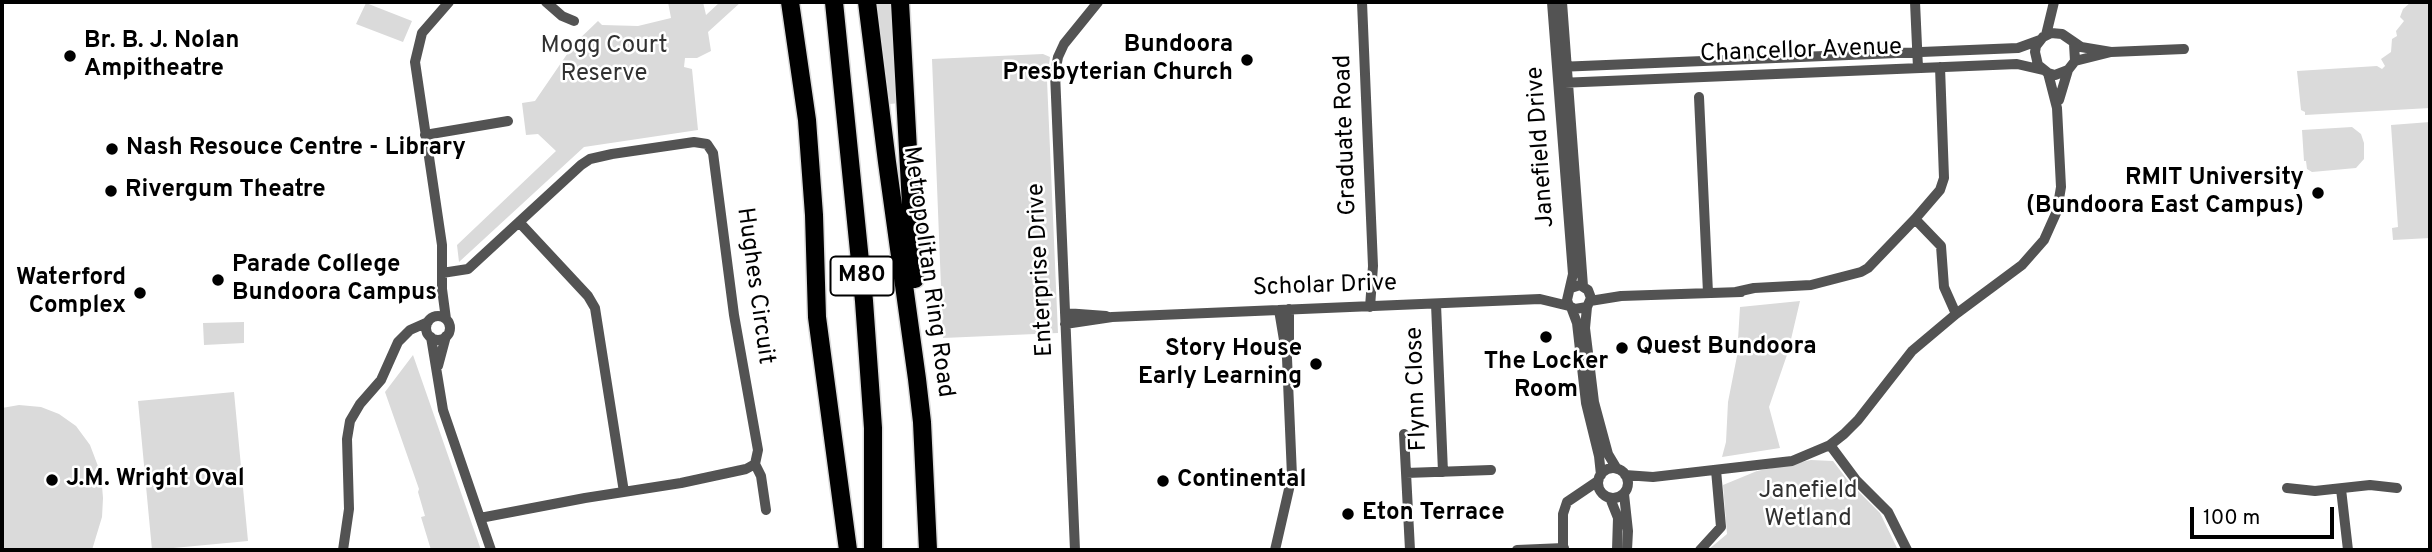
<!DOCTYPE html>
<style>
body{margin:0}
#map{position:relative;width:2432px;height:552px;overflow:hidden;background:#fff;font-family:Overpass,sans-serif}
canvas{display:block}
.frame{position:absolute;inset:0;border:4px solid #000;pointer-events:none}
.scale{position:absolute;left:2190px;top:507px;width:144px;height:32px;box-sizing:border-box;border:4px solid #000;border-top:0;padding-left:9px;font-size:21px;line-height:24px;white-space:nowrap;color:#000;-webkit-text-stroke:5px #fff;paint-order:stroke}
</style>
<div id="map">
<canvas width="2432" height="552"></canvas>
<div class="frame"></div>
<div class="scale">100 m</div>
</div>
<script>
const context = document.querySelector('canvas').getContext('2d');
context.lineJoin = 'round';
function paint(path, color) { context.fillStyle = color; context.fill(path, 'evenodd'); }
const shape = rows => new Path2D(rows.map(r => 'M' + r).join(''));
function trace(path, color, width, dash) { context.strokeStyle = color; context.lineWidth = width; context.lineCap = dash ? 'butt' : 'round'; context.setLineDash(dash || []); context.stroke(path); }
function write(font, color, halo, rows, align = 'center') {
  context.font = font + ' Overpass,sans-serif'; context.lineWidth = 5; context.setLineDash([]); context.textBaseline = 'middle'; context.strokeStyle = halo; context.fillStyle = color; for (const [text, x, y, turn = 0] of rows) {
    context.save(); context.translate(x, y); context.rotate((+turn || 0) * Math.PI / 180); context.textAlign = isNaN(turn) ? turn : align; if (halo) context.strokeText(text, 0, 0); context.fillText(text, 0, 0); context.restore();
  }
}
const green = shape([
 [668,2,703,2,706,15,720,2,741,2,708,32,711,51,697,58,685,58,684,67,692,69,698,130,584,147,459,262,457,245,556,151,538,134,526,135,522,103,535,101,574,44,598,21,602,25,638,26,671,18],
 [877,2,894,2,899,103,890,104],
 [2411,2,2430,2,2430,108,2305,115,2305,112,2301,110,2297,71,2377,66,2382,69,2385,66,2381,59,2391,52,2392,39,2397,36,2396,31,2404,21,2400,17,2403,9],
 [366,3,412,21,403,42,356,24],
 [1043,54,1050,57,1047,80,1058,333,943,338,932,59],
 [2430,122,2430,238,2393,240,2392,228,2398,227,2391,125],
 [2352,127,2361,134,2364,143,2364,159,2356,168,2312,172,2307,169,2306,161,2304,161,2302,130],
 [1800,301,1788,352,1769,407,1780,448,1722,457,1726,442,1728,402,1737,356,1740,307],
 [244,322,244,343,204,345,203,323],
 [413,355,481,550,431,550,421,517,425,516,418,492,419,489,385,392],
 [234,392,248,541,152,550,138,401],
 [19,405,41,407,59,414,76,426,90,445,101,474,103,498,102,517,92,550,2,550,2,408],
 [1811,460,1833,461,1849,482,1880,513,1898,550,1708,550,1727,534,1723,485,1757,471]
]);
const minor = shape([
 [546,2,562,16,574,21],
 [1362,2,1373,266,1370,307],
 [1552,2,1573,274,1567,300,1569,306,1575,309,1587,307,1591,298,1588,290,1580,285,1571,288],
 [1562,2,1583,286],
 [1915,2,1918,68],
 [2046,35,2054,2],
 [2074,44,2075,61,2068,70,2055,75,2048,73,2038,65,2035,52,2036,46,2043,37,2051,33,2062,34,2081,47,2111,52],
 [2075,61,2111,52,2184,49],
 [1558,67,2018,48,2040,40],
 [1559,83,2017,64,2043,70],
 [1699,97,1708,293],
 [2059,100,2068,70],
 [425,135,508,121],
 [1915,219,1941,246,1944,287,1956,314],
 [519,222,588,296,595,308,624,492],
 [442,273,468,269,581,165,590,159,612,154,694,142,707,144,713,153,734,315,758,450,755,464,746,469,681,483,585,498,480,518],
 [1736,292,1754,288,1811,285,1861,272,1868,268,1915,219,1940,190,1944,178,1940,67],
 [1590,301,1621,296,1741,292],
 [1436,304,1443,472],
 [1571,307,1577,323,1586,403,1599,456,1601,475],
 [1587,307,1585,328,1594,402,1608,454,1617,469],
 [1065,313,1106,316],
 '426 328a12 12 0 1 1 24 0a12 12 0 1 1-24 0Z',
 [446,319,442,289,442,245,415,62,422,33,449,2],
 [1065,324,1112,317,1540,299,1569,306],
 [431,337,443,410,491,550],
 [1289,347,1289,309],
 [438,366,446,336],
 [1404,434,1410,550],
 [1830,445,1856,480,1888,512,1907,550],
 [755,464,761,476,766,510],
 '1598 483a15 15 0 1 1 30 0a15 15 0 1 1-30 0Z',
 [1406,473,1491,470],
 [1625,475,1653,477,1792,461,1830,445,1844,434,1858,420,1912,351,1956,314,2022,265,2044,240,2057,211,2061,187,2057,108,2048,73],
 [2287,488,2315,491,2370,485,2397,488],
 [2341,489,2348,550],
 [1624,494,1628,531,1627,550],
 [1610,498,1618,518,1617,550],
 [343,550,349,509,347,439,350,421,360,404,381,380,398,342,410,330,428,322],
 [1075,550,1055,73,1058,57,1064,44,1098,2],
 [1275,550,1292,476,1287,358,1279,310],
 [1517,550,1564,548],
 [1563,550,1563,514,1567,502,1598,481],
 [1700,550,1721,527,1716,470]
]);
const motorway = shape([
 [790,2,807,120,814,215,817,317,848,550],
 [834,2,864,301,873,428,873,550],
 [867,2,887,162,917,379,922,422,928,550],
 [900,2,915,279]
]);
const markers = [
 [70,56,7,"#000"],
 [1247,60,7,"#000"],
 [112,149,7,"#000"],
 [111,191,7,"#000"],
 [2318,193,7,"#000"],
 [218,280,7,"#000"],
 [140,293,7,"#000"],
 [1546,337,7,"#000"],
 [1622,348,7,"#000"],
 [1316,364,7,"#000"],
 [52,480,7,"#000"],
 [1163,481,7,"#000"],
 [1348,514,7,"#000"]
];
const shields = [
 [862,276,63]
];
const shieldNames = [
 ["M80",862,276]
];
const poiNames = [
 ["Br. B. J. Nolan",84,42],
 ["Ampitheatre",84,70],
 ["Bundoora",1233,46,"right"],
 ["Presbyterian Church",1233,74,"right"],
 ["Nash Resouce Centre - Library",126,149],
 ["RMIT University",2304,179,"right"],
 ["(Bundoora East Campus)",2304,207,"right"],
 ["Rivergum Theatre",125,191],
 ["Parade College",232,266],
 ["Bundoora Campus",232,294],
 ["Waterford",126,279,"right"],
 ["Complex",126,307,"right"],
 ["Quest Bundoora",1636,348],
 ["Story House",1302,350,"right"],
 ["Early Learning",1302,378,"right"],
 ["The Locker",1546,363,"center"],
 ["Room",1546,391,"center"],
 ["J.M. Wright Oval",66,480],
 ["Continental",1177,481],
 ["Eton Terrace",1362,514]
];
const parkNames = [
 ["Mogg Court",604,47],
 ["Reserve",604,75],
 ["Janefield",1808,492],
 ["Wetland",1808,520]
];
const streetNames = [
 ["Chancellor Avenue",1801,52,-2],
 ["Graduate Road",1347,135,-92],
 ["Janefield Drive",1542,147,-94],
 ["Enterprise Drive",1042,270,-93],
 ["Metropolitan Ring Road",927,272,82],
 ["Hughes Circuit",754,286,82],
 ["Scholar Drive",1325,287,-2],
 ["Flynn Close",1418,389,-92]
];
paint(green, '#dadada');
trace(motorway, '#dbdbdb', 21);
trace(minor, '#535353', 10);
trace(motorway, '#000', 18);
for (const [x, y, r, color] of markers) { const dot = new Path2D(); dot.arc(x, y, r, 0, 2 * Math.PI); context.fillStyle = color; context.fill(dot); trace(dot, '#fff', 2.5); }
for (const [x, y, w] of shields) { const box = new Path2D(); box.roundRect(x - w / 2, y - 19.5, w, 39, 5); context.fillStyle = '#fff'; context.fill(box); trace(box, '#000', 2); }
write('bold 23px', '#000', null, shieldNames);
write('bold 24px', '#000', '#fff', poiNames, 'left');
write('24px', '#313131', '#fff', parkNames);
write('24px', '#000', '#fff', streetNames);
</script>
